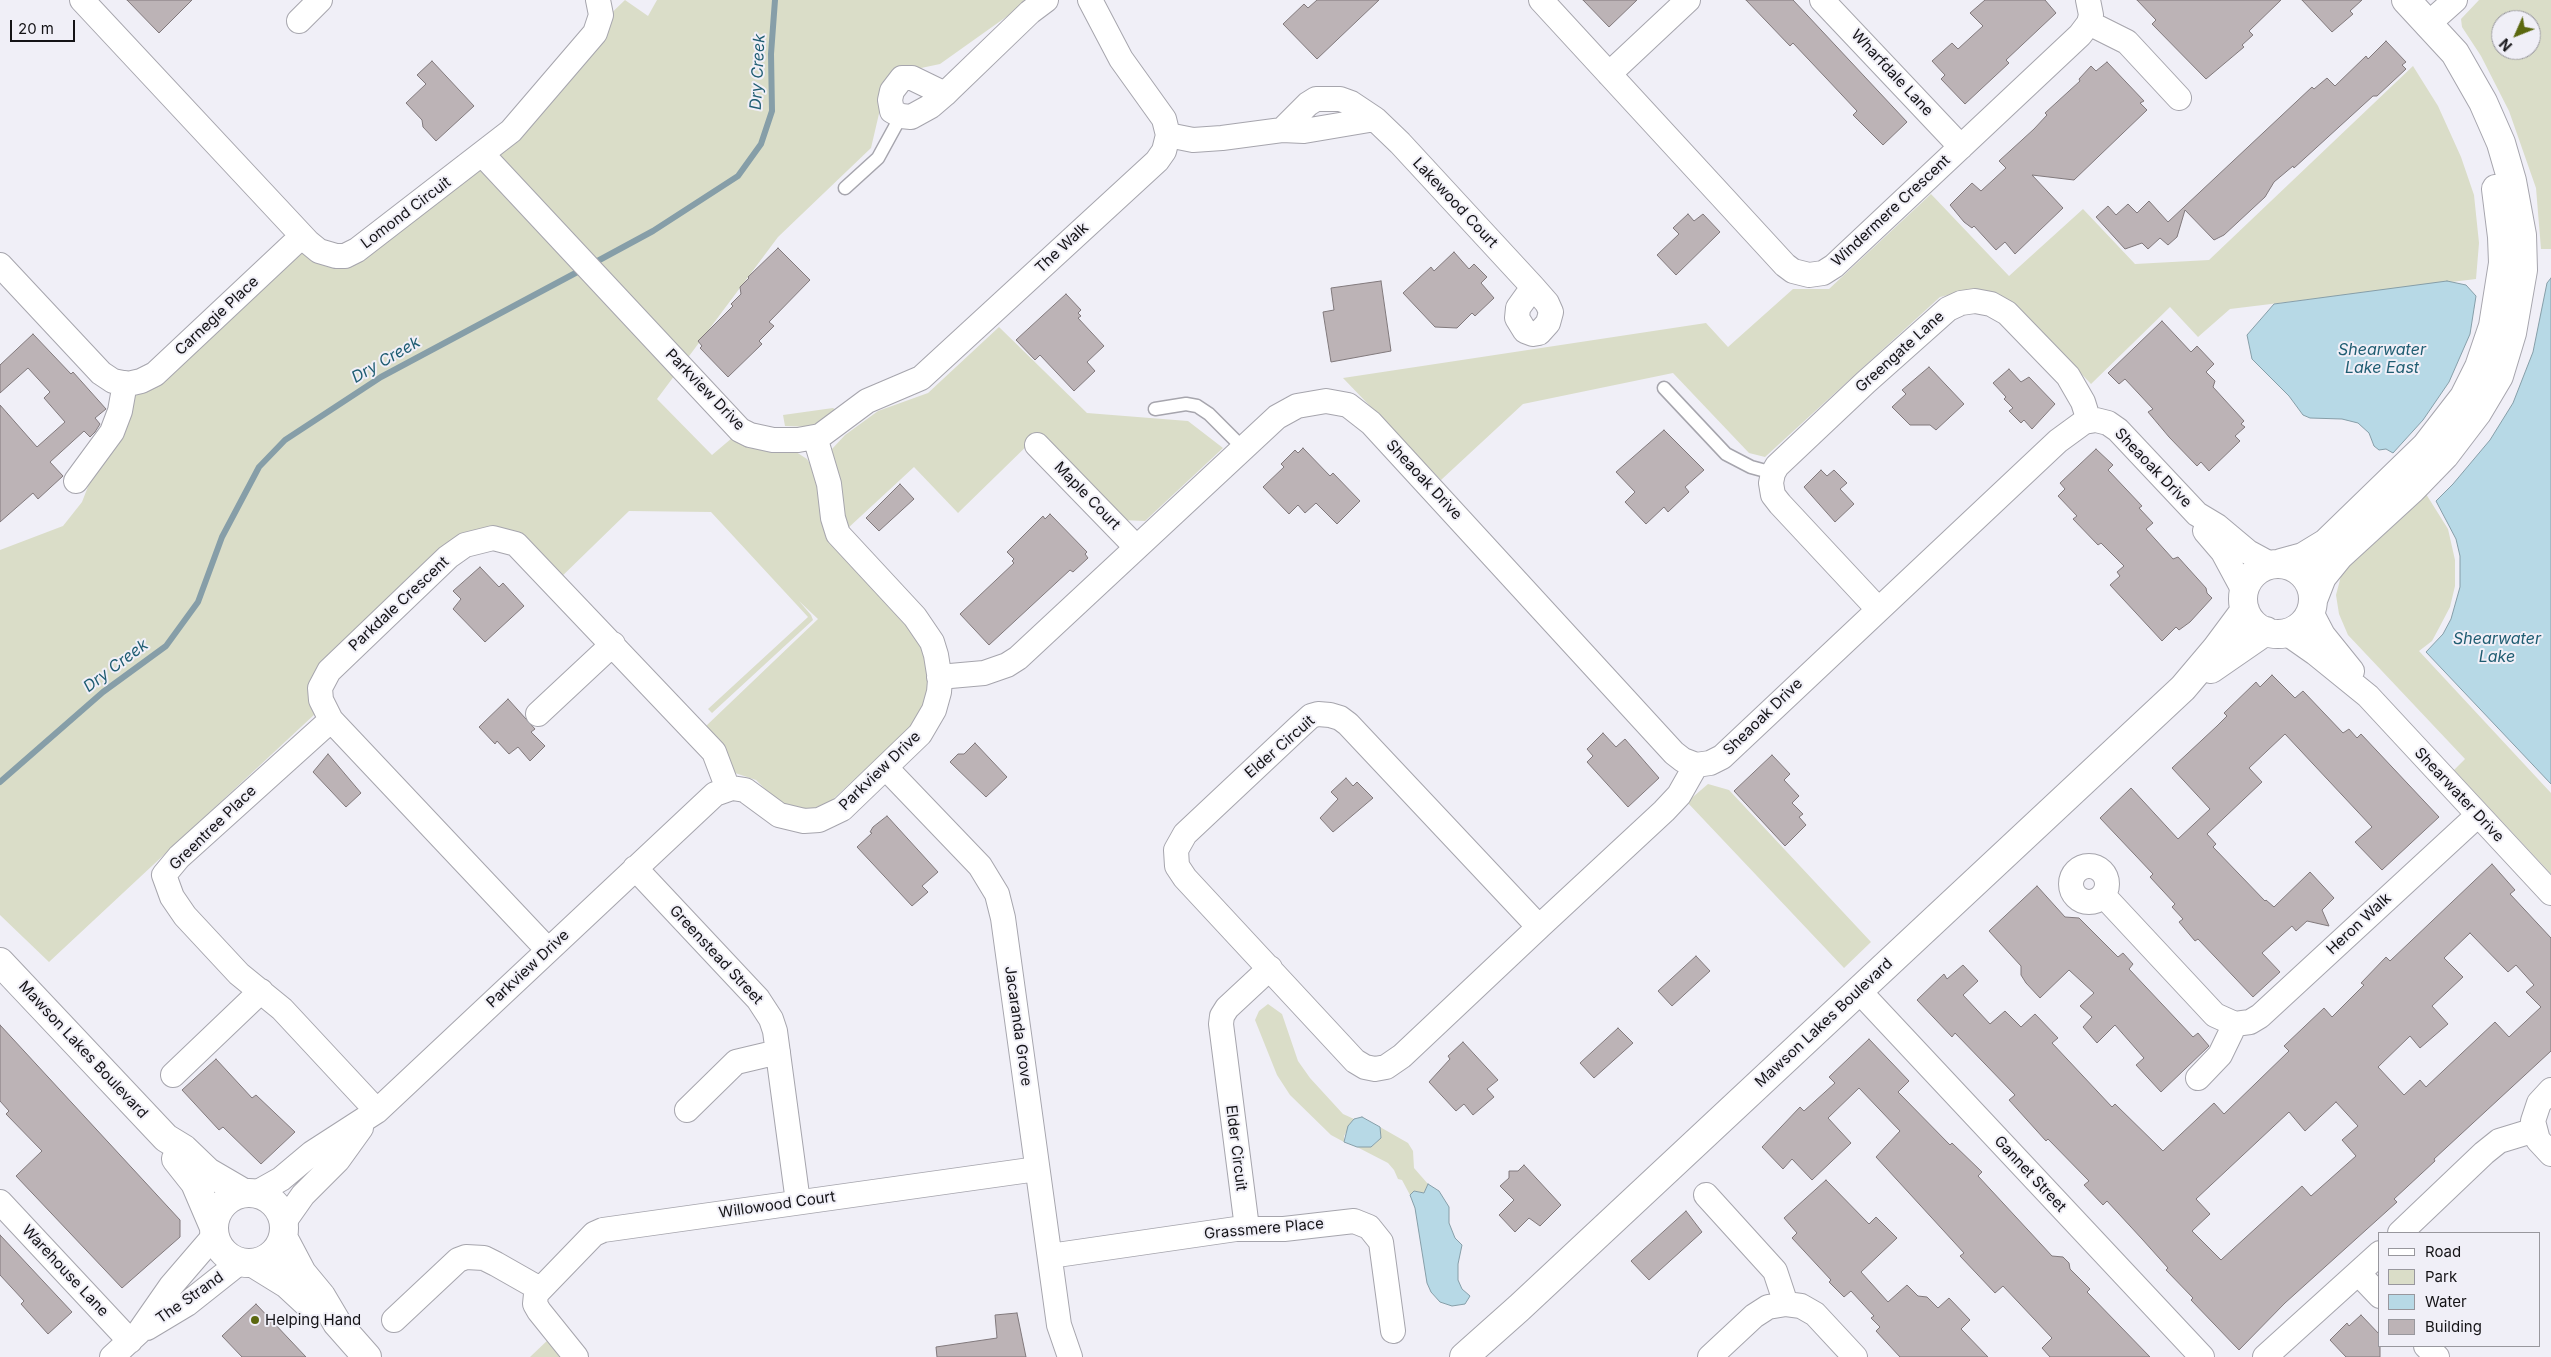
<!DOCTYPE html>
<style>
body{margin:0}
#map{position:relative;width:2551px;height:1357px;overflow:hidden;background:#f0eff7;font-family:Inter,sans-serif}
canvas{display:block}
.legend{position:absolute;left:2378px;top:1232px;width:162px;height:115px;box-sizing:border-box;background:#f0eff7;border:1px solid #98979d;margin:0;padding:6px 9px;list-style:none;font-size:15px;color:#141316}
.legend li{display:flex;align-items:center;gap:10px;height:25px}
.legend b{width:25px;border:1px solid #98979d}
.north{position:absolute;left:2491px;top:10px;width:50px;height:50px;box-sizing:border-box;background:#f0eff7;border:1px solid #98979d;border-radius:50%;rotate:226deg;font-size:14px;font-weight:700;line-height:20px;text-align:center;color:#141316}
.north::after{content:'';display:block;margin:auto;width:18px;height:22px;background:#5b680f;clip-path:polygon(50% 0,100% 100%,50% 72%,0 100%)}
.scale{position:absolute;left:10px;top:20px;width:65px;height:22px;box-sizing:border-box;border:2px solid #141316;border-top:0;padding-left:6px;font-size:15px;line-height:18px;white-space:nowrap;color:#141316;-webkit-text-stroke:4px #f0eff7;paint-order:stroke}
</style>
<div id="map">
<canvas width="2551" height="1357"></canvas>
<ul class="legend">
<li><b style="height:6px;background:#fff"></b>Road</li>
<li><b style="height:14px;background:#daddc8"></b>Park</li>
<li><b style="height:14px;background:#b7d9e6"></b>Water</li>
<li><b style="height:14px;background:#bcb3b6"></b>Building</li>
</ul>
<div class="north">N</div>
<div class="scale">20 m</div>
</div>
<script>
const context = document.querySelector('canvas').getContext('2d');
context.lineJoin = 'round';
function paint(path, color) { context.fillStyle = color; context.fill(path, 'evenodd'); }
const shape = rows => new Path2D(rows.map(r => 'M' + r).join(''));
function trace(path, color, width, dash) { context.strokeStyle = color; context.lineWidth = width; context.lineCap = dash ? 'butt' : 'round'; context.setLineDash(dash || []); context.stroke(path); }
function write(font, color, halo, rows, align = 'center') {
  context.font = font + ' Inter,sans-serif'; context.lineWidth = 4; context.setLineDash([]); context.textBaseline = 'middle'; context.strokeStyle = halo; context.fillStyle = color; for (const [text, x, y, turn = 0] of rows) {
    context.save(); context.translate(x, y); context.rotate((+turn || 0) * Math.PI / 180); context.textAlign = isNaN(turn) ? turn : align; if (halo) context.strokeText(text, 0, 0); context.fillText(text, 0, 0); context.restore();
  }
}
const green = shape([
 [625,0,648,16,657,0,1030,0,940,64,888,75,871,148,778,237,657,399,712,455,732,438,793,450,807,459,815,472,823,528,830,542,913,633,924,652,928,676,927,694,923,710,909,728,830,802,811,809,792,807,776,800,756,780,732,772,719,739,706,726,818,619,799,601,811,615,813,620,712,713,708,709,808,617,711,512,629,511,555,583,516,545,465,545,329,671,316,713,49,962,0,915,0,550,63,526,82,502,128,384,308,242,337,256,482,155,599,25],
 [2479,0,2551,0,2551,249,2541,249,2536,188,2509,111,2481,56,2462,27,2461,19],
 [2501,20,2531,20,2531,50,2501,50],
 [2413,66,2438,106,2461,157,2474,195,2479,243,2476,279,2230,309,2198,337,2170,307,2091,384,2015,304,1974,289,1940,297,1765,457,1749,453,1673,373,1523,404,1441,480,1343,378,1706,323,1728,347,1793,289,1829,289,1931,194,2009,276,2083,209,2135,264,2209,260],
 [999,327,1087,413,1188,421,1223,448,1145,521,1121,520,1038,435,958,513,914,467,847,529,832,449,845,435,878,411,928,393],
 [833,408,836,410,812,427,785,426,783,415],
 [2426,494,2448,529,2455,560,2455,586,2450,607,2439,628,2432,641,2419,651,2551,793,2551,874,2454,770,2465,759,2348,635,2339,614,2336,595,2342,572],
 [1708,784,1729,790,1871,942,1844,968,1687,802],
 [1268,1004,1282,1014,1298,1061,1310,1078,1343,1114,1354,1119,1344,1136,1344,1142,1331,1135,1290,1095,1277,1075,1255,1020,1259,1011],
 [1380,1127,1408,1143,1413,1151,1414,1168,1428,1184,1424,1193,1414,1191,1410,1195,1402,1180,1398,1179,1394,1170,1388,1163,1357,1147,1371,1147,1381,1138],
 [551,1337,566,1357,530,1357]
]);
const water = shape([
 [2551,278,2551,784,2426,652,2443,634,2451,619,2460,587,2460,556,2456,539,2436,501,2453,484,2490,440,2513,403,2533,352,2547,283,2551,278],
 [2447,281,2466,285,2476,296,2470,334,2449,382,2423,420,2393,453,2386,449,2379,450,2374,446,2369,433,2358,423,2342,419,2310,418,2303,415,2289,396,2252,359,2247,335,2274,304,2447,281],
 [1362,1117,1380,1127,1381,1138,1371,1147,1357,1147,1344,1142,1348,1126,1354,1119,1362,1117],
 [1428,1184,1439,1191,1449,1207,1449,1223,1455,1238,1462,1245,1458,1264,1458,1280,1462,1289,1470,1296,1465,1304,1452,1306,1440,1302,1431,1292,1427,1283,1415,1208,1410,1195,1414,1191,1424,1193,1428,1184]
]);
const stream = shape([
 [592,264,653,231,738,176,761,144,772,111,771,54,775,0],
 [0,782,103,692,166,646,198,602,222,537,259,467,285,440,381,377,583,269]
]);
const building = shape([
 [127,0,192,0,159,33,127,0],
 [1317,0,1379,0,1317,59,1283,24,1304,4,1308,8,1317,0],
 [1583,0,1637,0,1609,27,1583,0],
 [1746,0,1793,0,1907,122,1883,145,1853,115,1857,111,1826,78,1793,43,1790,46,1746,0],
 [1985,0,2045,0,2056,13,2006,60,2009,63,1965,104,1941,79,1945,75,1932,61,1952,43,1958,49,1983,26,1970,13,1985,0],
 [2137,0,2281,0,2249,31,2253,35,2242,45,2244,47,2206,79,2152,24,2156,20,2137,0],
 [2302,0,2362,0,2350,11,2353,14,2332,32,2302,0],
 [2386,41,2406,62,2402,65,2406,69,2377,96,2373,96,2294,168,2293,166,2274,182,2265,197,2224,235,2214,240,2185,210,2177,237,2168,245,2160,238,2148,249,2142,243,2125,249,2096,217,2108,206,2116,215,2128,204,2137,213,2149,201,2168,222,2312,87,2314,89,2327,78,2335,86,2366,56,2368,59,2386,41],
 [432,61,474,106,436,141,423,127,422,120,406,103,426,84,417,75,432,61],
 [2107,62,2144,101,2140,103,2147,110,2074,180,2032,175,2063,208,2015,254,2005,242,1996,250,1974,226,1972,228,1964,222,1950,205,1972,183,1981,191,2006,168,1999,161,2034,129,2047,115,2045,113,2080,81,2079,79,2091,66,2096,71,2107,62],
 [1688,214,1694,221,1703,214,1720,232,1676,275,1657,255,1679,234,1673,228,1688,214],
 [778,248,810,280,769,322,774,326,759,341,762,344,728,377,700,348,702,346,698,341,733,306,731,304,741,294,740,287,749,278,748,277,778,248],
 [1454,252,1469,269,1474,264,1487,277,1481,283,1494,298,1475,316,1472,313,1457,328,1435,327,1403,293,1431,267,1434,271,1454,252],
 [1381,281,1391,351,1331,362,1323,312,1334,310,1331,288,1381,281],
 [1066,294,1081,310,1078,313,1081,316,1078,318,1104,346,1087,362,1095,371,1074,391,1040,355,1035,360,1016,340,1066,294],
 [2162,321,2191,352,2197,346,2214,364,2206,372,2215,381,2213,387,2244,421,2241,424,2245,427,2235,436,2240,441,2209,471,2201,462,2197,466,2169,437,2148,412,2153,409,2125,379,2119,384,2108,373,2162,321],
 [33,334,71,374,73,372,106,409,95,418,100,424,95,432,90,437,84,431,50,462,63,476,38,499,33,493,0,522,0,405,37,447,65,422,44,398,50,392,28,368,0,393,0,365,33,334],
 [1929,367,1964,404,1936,430,1930,425,1910,425,1892,407,1906,394,1902,390,1929,367],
 [2009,369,2021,382,2029,377,2055,404,2032,429,2024,420,2021,423,2009,411,2013,408,2004,399,2006,397,1993,383,2009,369],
 [1664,430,1704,470,1685,487,1689,492,1668,512,1664,507,1646,524,1625,502,1635,492,1616,472,1664,430],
 [1303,448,1330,476,1333,473,1360,501,1337,524,1316,503,1305,513,1298,505,1289,514,1263,487,1284,467,1281,464,1295,450,1298,453,1303,448],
 [2096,449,2113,465,2108,470,2142,506,2139,508,2153,523,2146,529,2173,559,2178,557,2206,588,2207,593,2212,598,2190,622,2179,630,2176,627,2162,641,2110,585,2120,576,2117,572,2124,566,2101,543,2098,545,2073,519,2077,516,2058,496,2065,489,2060,483,2096,449],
 [1821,470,1827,476,1834,470,1847,483,1840,489,1854,504,1835,522,1804,487,1821,470],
 [900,484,914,499,879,531,866,518,900,484],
 [1050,514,1087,552,1085,554,1088,558,1073,572,1070,570,989,645,960,614,1014,563,1012,561,1014,559,1007,552,1043,516,1045,519,1050,514],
 [480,567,499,587,503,583,524,606,485,642,453,609,461,599,453,591,480,567],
 [2272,675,2295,698,2303,691,2343,733,2349,729,2357,738,2361,734,2439,817,2382,870,2355,842,2372,827,2285,734,2249,768,2262,782,2207,834,2216,844,2213,847,2265,901,2266,900,2274,907,2310,872,2334,898,2322,910,2329,926,2307,921,2296,931,2292,926,2262,953,2280,972,2253,997,2198,939,2195,941,2179,922,2183,919,2172,907,2175,904,2150,877,2153,874,2100,818,2131,788,2178,839,2210,809,2172,768,2217,726,2227,716,2224,713,2256,682,2260,687,2272,675],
 [508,699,535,729,531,732,545,746,530,761,518,747,509,754,497,741,495,744,479,727,508,699],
 [1603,733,1616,747,1625,739,1659,778,1628,807,1587,762,1593,756,1587,749,1603,733],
 [975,743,1007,777,986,797,950,762,958,754,964,754,975,743],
 [328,754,361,793,346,807,313,772,328,754],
 [1772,755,1790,774,1784,780,1799,796,1792,803,1803,814,1799,817,1806,825,1785,846,1734,791,1772,755],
 [1346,778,1353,786,1357,782,1373,798,1333,832,1320,818,1338,799,1331,792,1346,778],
 [887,816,938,872,922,886,928,892,912,906,857,847,872,833,870,832,873,827,887,816],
 [2492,864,2515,890,2510,894,2551,938,2551,1051,2434,1159,2435,1161,2394,1199,2397,1202,2285,1303,2239,1350,2191,1300,2193,1298,2166,1270,2168,1268,2142,1239,2107,1201,2103,1205,2084,1185,2089,1181,2048,1139,2046,1141,2009,1100,2015,1095,1955,1033,1952,1037,1917,1000,1944,974,1947,979,1963,965,1978,981,1963,995,1990,1024,2005,1011,2021,1027,2035,1014,2058,1038,2052,1043,2112,1107,2115,1104,2163,1151,2214,1103,2224,1114,2289,1051,2284,1046,2324,1008,2332,1017,2364,985,2361,983,2386,957,2390,961,2492,864],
 [2470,933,2508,972,2516,965,2534,985,2526,992,2541,1007,2509,1037,2495,1022,2426,1087,2420,1080,2404,1095,2378,1067,2410,1036,2420,1048,2448,1024,2432,1006,2463,977,2444,958,2470,933],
 [2336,1102,2358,1126,2342,1140,2356,1156,2311,1196,2302,1186,2221,1260,2192,1231,2210,1214,2196,1199,2289,1112,2305,1131,2336,1102],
 [2037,886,2065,917,2079,918,2118,957,2123,953,2133,964,2129,969,2193,1037,2198,1033,2209,1046,2161,1092,2136,1065,2144,1058,2115,1025,2097,1043,2083,1027,2092,1017,2080,1006,2094,993,2069,970,2040,998,2026,983,2021,975,2021,966,1989,931,2037,886],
 [1696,956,1710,971,1672,1006,1658,991,1696,956],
 [0,1025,180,1220,180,1237,122,1288,16,1176,42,1151,6,1114,9,1111,0,1101,0,1025],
 [1618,1028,1633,1043,1594,1078,1580,1063,1618,1028],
 [1869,1039,1909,1081,1898,1092,1950,1145,1952,1143,1982,1172,1978,1176,2052,1256,2063,1257,2069,1263,2070,1269,2090,1289,2087,1292,2150,1357,2050,1357,2042,1348,2052,1338,2003,1286,1995,1293,1960,1256,1964,1253,1876,1157,1900,1131,1859,1088,1828,1118,1851,1143,1812,1180,1792,1159,1783,1169,1762,1147,1800,1107,1804,1111,1835,1083,1829,1077,1869,1039],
 [1463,1042,1498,1080,1487,1089,1494,1097,1473,1115,1464,1104,1456,1111,1429,1082,1450,1059,1448,1056,1463,1042],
 [216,1059,252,1098,256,1095,295,1132,261,1164,223,1127,219,1130,182,1090,216,1059],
 [1524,1165,1561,1205,1540,1226,1529,1218,1515,1232,1499,1215,1514,1200,1500,1186,1509,1178,1509,1171,1518,1171,1524,1165],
 [1826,1180,1869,1224,1876,1217,1897,1238,1861,1272,1888,1302,1907,1285,1918,1296,1927,1297,1938,1308,1949,1298,1970,1320,1961,1329,1988,1357,1900,1357,1876,1331,1880,1327,1871,1318,1874,1316,1851,1291,1844,1297,1829,1282,1831,1280,1792,1238,1797,1233,1784,1218,1826,1180],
 [1686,1211,1702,1232,1649,1280,1631,1261,1686,1211],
 [0,1235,72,1312,48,1334,21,1304,24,1301,0,1275,0,1235],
 [256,1304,306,1357,242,1357,222,1336,256,1304],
 [1017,1313,1026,1357,937,1357,936,1347,997,1338,995,1315,1017,1313],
 [2361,1315,2380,1335,2380,1357,2346,1357,2330,1340,2347,1323,2349,1326,2361,1315]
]);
const service = shape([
 [845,188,878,158,901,116],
 [1664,388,1726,454,1751,467,1773,473],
 [1155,409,1186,404,1197,406,1209,414,1243,448]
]);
const minor = shape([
 [82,0,308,242,319,251,336,256,345,256,357,250,511,131,595,33,601,15,598,0],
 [1541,0,1785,265,1793,271,1809,275,1823,273,1834,266,2080,35,2089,23,2091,15,2088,0],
 [1822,0,1961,147],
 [299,21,320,0],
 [2089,23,2127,42,2179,98],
 [2427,25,2455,0],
 [1609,74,1688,0],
 [945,94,912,78,902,78,892,91,890,100,892,111,901,116,911,117,931,106,945,94,950,89,1030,12,1046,0],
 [1282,130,1308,104,1316,99,1340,99,1351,103,1375,119,1400,143,1533,287,1547,303,1551,312,1548,323,1539,333,1533,334,1525,331,1517,318,1518,308,1533,287],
 [1168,135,1193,140,1222,138,1282,130,1304,131,1375,119],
 [483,155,740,430,750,435,773,440,798,440,820,436,867,401,921,378,1157,161,1164,151,1168,135,1164,119,1121,59,1090,0],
 [0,265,101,373,113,381,128,384,141,381,155,374,302,236],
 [1037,445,1136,547],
 [76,481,112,432,120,411,125,383],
 [2205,531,2223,552,2244,591],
 [1878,609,1780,504,1773,495,1771,483,1773,473,1777,466,1866,382,1948,309,1961,303,1975,301,1991,304,2007,313,2068,376,2083,402,2089,421],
 [2311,612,2323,635,2352,671],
 [2285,632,2315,653,2368,696,2551,893],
 [939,677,984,673,1007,665,1018,658,1277,417,1297,406,1326,401,1348,405,1371,423,1674,753,1683,760,1696,765,1710,763,1722,757,2058,441,2084,422,2096,420,2108,423,2118,430,2197,514,2217,526,2248,552,2272,565],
 [538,714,613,644],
 [331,720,179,857,164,875,172,897,185,916,239,974,282,1009,377,1111],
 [886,768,980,866,997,894,1003,918,1059,1325,1070,1357],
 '2071 884a18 18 0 1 1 36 0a18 18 0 1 1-36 0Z',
 [635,868,758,999,771,1019,775,1031,798,1202],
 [2103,895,2215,1015,2235,1024,2250,1022,2260,1016,2478,815],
 [1539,927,1402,1056,1386,1067,1375,1069,1365,1067,1355,1061,1185,878,1177,866,1176,850,1185,834,1299,727,1311,716,1318,714,1330,715,1340,718,1348,724,1539,927,1664,811,1679,795,1696,765],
 [548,950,331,720,321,700,320,688,329,671,448,557,465,545,493,538,516,544,714,752,728,789],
 [1859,991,2202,1357],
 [173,1075,261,991],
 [2198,1078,2220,1055,2235,1024],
 [2551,1090,2539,1103,2533,1121,2538,1140,2551,1154],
 [687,1110,736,1062,778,1052],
 [256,1193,281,1179,312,1153,377,1111,715,794,732,788,745,790,779,815,804,821,819,820,842,809,920,734,934,710,939,692,940,680,936,655,932,642,915,617,838,534,833,518,829,484,815,437],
 [1706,1195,1775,1271,1786,1304],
 [0,1202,130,1341],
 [284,1222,303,1195,338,1160,361,1128],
 [1247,1228,1221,1024,1222,1016,1227,1008,1270,968],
 [2400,1233,2484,1153,2499,1141,2535,1130],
 [1050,1256,1236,1229,1284,1229,1354,1221,1369,1227,1381,1242,1393,1331],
 [2358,1273,2380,1296],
 [394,1320,458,1260,466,1257,484,1258,496,1264,540,1289],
 [147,1328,187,1304,240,1262],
 [2426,1346,2437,1357],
 [112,1357,139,1332,171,1286,214,1236],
 [576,1357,539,1311,535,1304,536,1294,594,1234,603,1230,1037,1169],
 [1710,1357,1754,1316,1768,1307,1786,1304,1801,1306,1815,1314,1855,1357],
 [2265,1357,2380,1253]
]);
const tertiary = shape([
 [2281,563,2303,557,2326,543,2426,446,2464,397,2479,367,2493,326,2503,263,2502,237,2496,189],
 '2243 599a35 35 0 1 1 70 0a35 35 0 1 1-70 0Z',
 [2313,600,2322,577,2339,556,2411,490,2445,455,2477,413,2499,376,2512,333,2523,270,2522,235,2512,181,2501,143,2483,102,2455,53,2406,0],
 [2211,669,2266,631],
 [0,962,166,1138,184,1149,208,1172,244,1193],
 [176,1159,195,1183,213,1225],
 '214 1228a35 35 0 1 1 70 0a35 35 0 1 1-70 0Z',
 [283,1237,302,1273,321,1296,337,1323,367,1357],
 [253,1263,287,1284,314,1309],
 [1464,1357,1519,1308,2183,688,2216,649,2245,610]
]);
const markers = [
 [255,1320,5,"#5b680f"]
];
const streetNames = [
 ["Wharfdale Lane",1892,73,47],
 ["Lakewood Court",1455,203,47],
 ["Windermere Crescent",1891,211,-43],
 ["Lomond Circuit",406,213,-37],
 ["The Walk",1062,248,-43],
 ["Carnegie Place",217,316,-43],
 ["Greengate Lane",1900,352,-42],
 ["Parkview Drive",705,390,46],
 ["Sheaoak Drive",2153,468,46],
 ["Sheaoak Drive",1424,480,47],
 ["Maple Court",1087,496,46],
 ["Parkdale Crescent",399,604,-43],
 ["Sheaoak Drive",1763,717,-44],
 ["Elder Circuit",1280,747,-41],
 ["Parkview Drive",880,771,-44],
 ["Shearwater Drive",2459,795,47],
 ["Greentree Place",213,828,-44],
 ["Heron Walk",2359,924,-43],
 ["Greenstead Street",716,955,47],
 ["Parkview Drive",528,969,-43],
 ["Mawson Lakes Boulevard",1824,1023,-43],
 ["Jacaranda Grove",1018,1026,82],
 ["Mawson Lakes Boulevard",83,1050,47],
 ["Elder Circuit",1236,1148,83],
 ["Gannet Street",2030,1174,47],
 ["Willowood Court",777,1205,-8],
 ["Grassmere Place",1264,1229,-5],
 ["Warehouse Lane",65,1271,47],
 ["The Strand",190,1298,-35]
];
const poiNames = [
 ["Helping Hand",265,1320]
];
const waterNames = [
 ["Dry Creek",758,72,-87],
 ["Shearwater",2382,350],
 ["Lake East",2382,368],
 ["Dry Creek",386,360,-30],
 ["Shearwater",2497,639],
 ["Lake",2497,657],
 ["Dry Creek",116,666,-37]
];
paint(green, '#daddc8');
paint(water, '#b7d9e6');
trace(water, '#869ea8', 1);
trace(stream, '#869ea8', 6);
paint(building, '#bcb3b6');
trace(building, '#81797c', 1);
trace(service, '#a6a5ad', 15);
trace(minor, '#a6a5ad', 26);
trace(tertiary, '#a6a5ad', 30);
trace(service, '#fff', 12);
trace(minor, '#fff', 24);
trace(tertiary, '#fff', 28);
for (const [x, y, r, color] of markers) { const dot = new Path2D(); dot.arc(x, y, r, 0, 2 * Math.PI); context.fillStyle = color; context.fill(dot); trace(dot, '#f0eff7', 2); }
write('15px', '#141316', '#f0eff7', streetNames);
write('15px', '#141316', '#f0eff7', poiNames, 'left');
write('italic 16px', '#1f5d72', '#f0eff7', waterNames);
</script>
